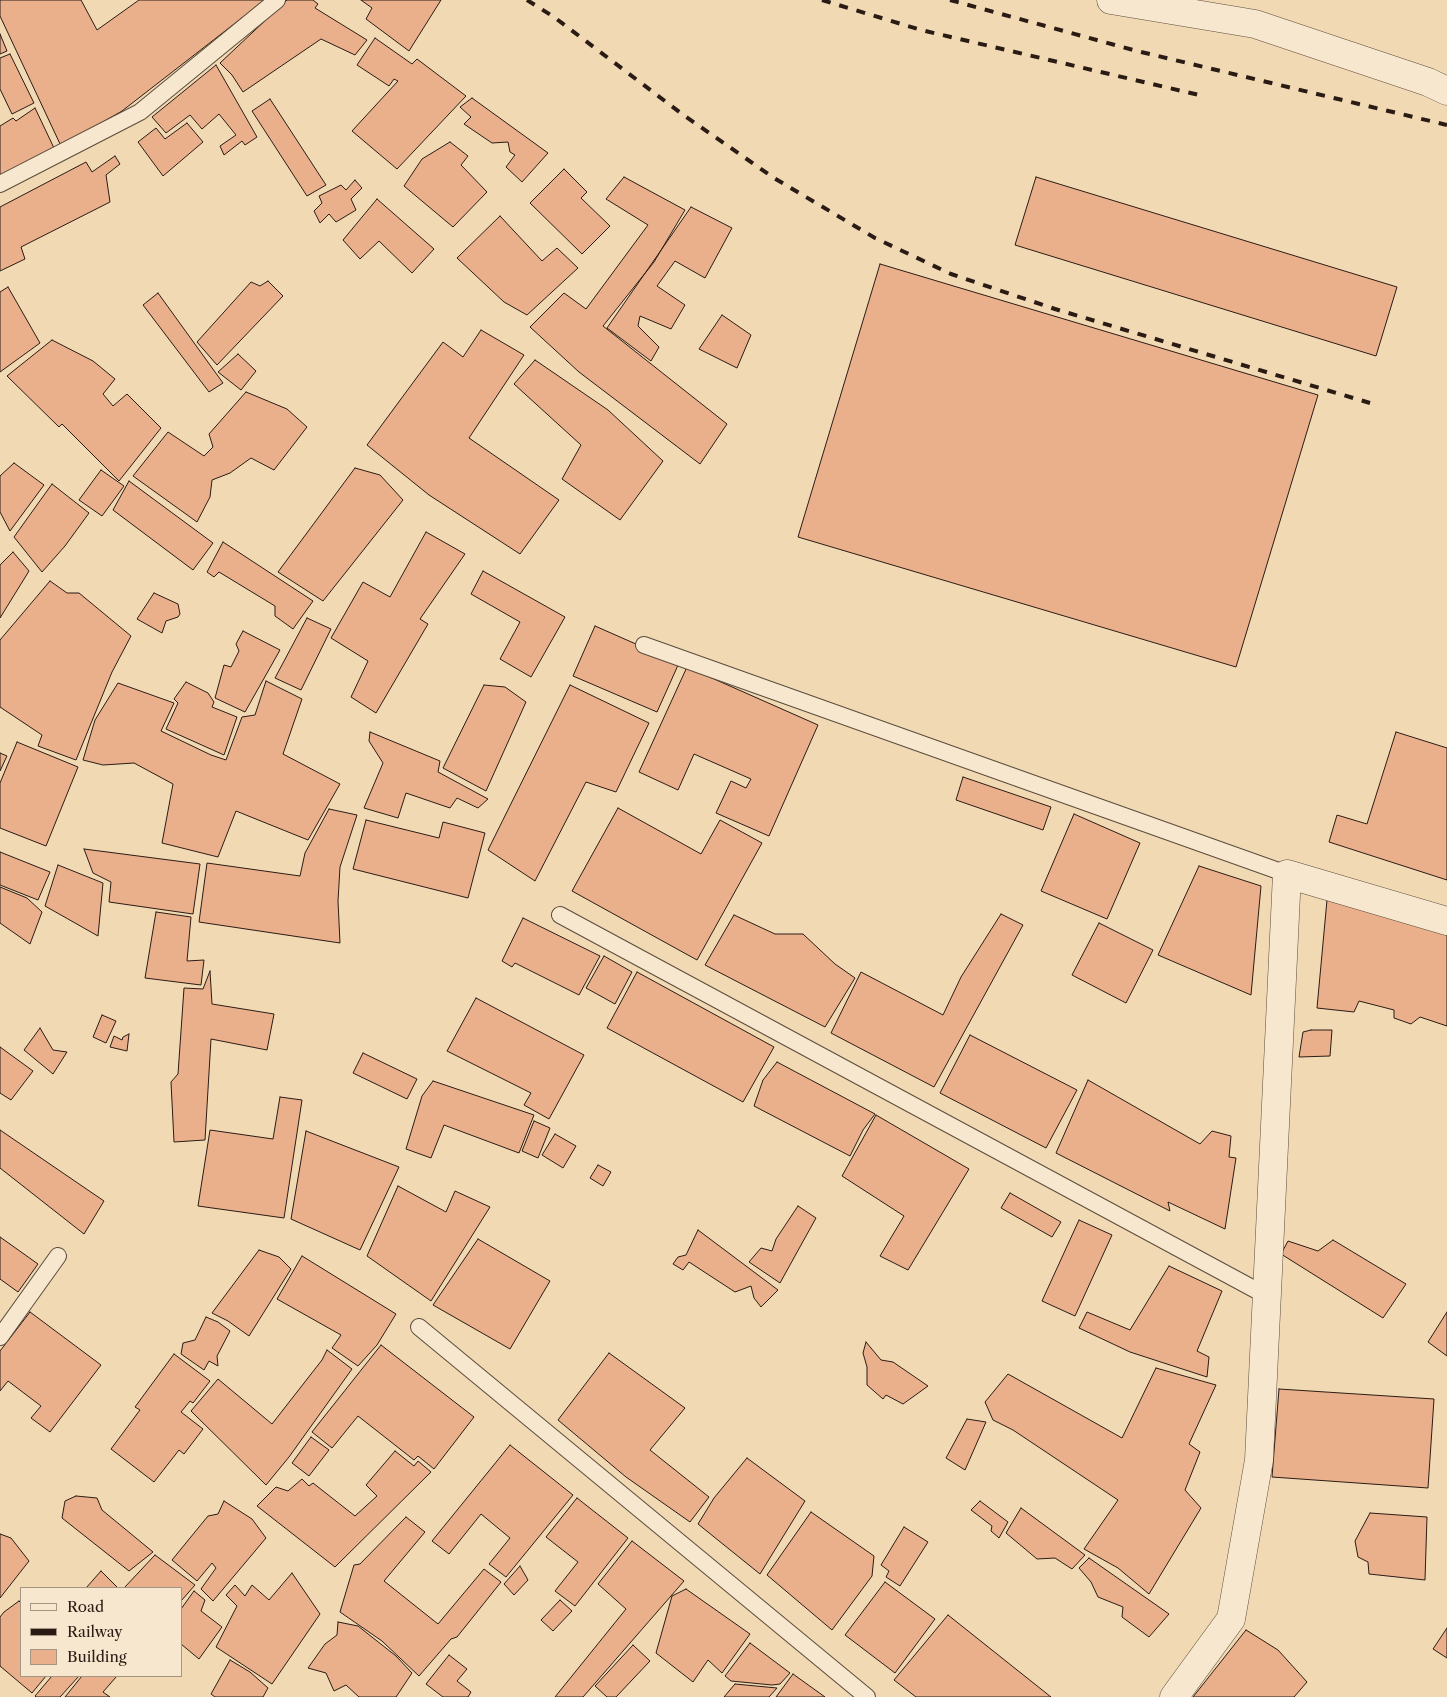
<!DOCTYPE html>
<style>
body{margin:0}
#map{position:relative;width:1447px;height:1697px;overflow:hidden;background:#f1dab3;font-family:"Libre Caslon Text",serif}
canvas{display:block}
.legend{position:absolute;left:20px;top:1587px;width:162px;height:90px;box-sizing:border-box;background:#f6e7ce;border:1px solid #a59584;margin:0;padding:6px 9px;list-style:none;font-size:15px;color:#2b1b15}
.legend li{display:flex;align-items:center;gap:10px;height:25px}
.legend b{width:25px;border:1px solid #a59584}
</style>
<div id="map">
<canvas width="1447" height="1697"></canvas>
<ul class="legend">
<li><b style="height:6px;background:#f6e7ce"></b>Road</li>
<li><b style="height:6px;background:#2b1b15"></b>Railway</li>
<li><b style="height:14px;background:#eab08b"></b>Building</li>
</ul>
</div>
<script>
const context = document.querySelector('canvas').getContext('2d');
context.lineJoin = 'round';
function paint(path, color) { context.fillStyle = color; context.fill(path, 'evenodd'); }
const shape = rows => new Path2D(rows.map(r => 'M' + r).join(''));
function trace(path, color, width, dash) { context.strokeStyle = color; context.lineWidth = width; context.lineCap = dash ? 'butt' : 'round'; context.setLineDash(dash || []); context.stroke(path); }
const building = shape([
 [0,0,81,0,97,30,139,0,265,0,122,111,61,146,0,16,0,0],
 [287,0,313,0,318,4,315,8,367,40,355,55,321,39,243,92,232,75,220,63,287,0],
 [361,0,441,0,409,51,366,19,372,8,361,0],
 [0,34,7,51,0,54,0,34],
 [375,38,412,64,417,59,466,96,397,169,352,131,398,81,394,79,389,86,357,65,375,38],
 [10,54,34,103,12,114,0,89,0,58,10,54],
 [216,65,257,137,245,145,242,141,224,155,220,146,236,135,219,114,202,129,190,115,166,133,152,117,216,65],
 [472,98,548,153,522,182,506,167,515,155,510,152,508,142,492,143,464,124,471,117,460,107,472,98],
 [270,99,326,185,307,196,252,111,270,99],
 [35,108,54,148,0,178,0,126,13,118,16,121,35,108],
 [187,123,203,142,163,176,138,142,156,128,165,139,187,123],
 [450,142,468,156,461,165,487,192,453,227,404,186,422,159,450,142],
 [115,156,120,164,106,175,110,202,21,247,25,259,0,271,0,207,86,162,92,172,115,156],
 [564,169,587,192,581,198,610,226,582,254,530,203,564,169],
 [624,177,685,210,654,262,603,326,727,424,700,464,579,372,530,327,564,293,586,309,648,225,606,199,624,177],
 [1036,177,1397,287,1376,356,1015,245,1036,177],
 [355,180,362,188,351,199,356,210,336,222,329,214,320,223,314,211,322,203,319,196,341,185,346,190,355,180],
 [377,199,434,249,412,273,379,241,360,259,343,240,377,199],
 [691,207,732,228,705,278,675,261,657,286,685,305,671,329,640,316,638,326,659,347,651,361,607,328,691,207],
 [500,216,542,261,557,248,578,268,527,315,504,302,457,258,500,216],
 [880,264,1318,395,1236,667,798,537,880,264],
 [268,281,283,296,217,365,197,342,251,282,260,286,268,281],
 [8,287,40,343,0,372,0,292,8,287],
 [158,293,223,383,209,392,143,305,158,293],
 [722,315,751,335,737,368,699,349,722,315],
 [481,330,524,355,469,438,559,500,520,554,429,495,367,445,443,342,463,357,481,330],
 [52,340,93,361,115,379,103,394,113,406,127,394,161,428,119,481,62,424,59,427,7,376,52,340],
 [238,354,256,371,241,390,218,372,238,354],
 [535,360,608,410,663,461,620,520,562,479,581,445,514,384,535,360],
 [246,392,287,409,307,427,274,470,251,458,230,473,212,480,210,497,197,522,133,476,168,432,204,456,213,447,209,434,246,392],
 [14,463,44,485,10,531,0,512,0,476,14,463],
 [355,468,380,475,403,500,323,601,278,572,355,468],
 [101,470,124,486,102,516,79,500,101,470],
 [129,481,213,543,193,570,113,510,129,481],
 [52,484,89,513,65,546,42,572,14,537,52,484],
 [426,532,465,554,420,619,428,624,376,713,351,697,368,661,331,638,363,582,390,597,426,532],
 [223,542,313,601,293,629,275,616,275,606,219,572,214,577,207,572,223,542],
 [13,552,29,571,0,618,0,565,13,552],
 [483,571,565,617,531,677,500,659,520,622,471,594,483,571],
 [50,581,67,593,79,593,131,636,112,672,76,760,38,746,42,735,0,707,0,640,50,581],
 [154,593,178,604,180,614,178,617,166,621,162,633,137,619,154,593],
 [307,618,331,629,301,690,275,678,307,618],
 [595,626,679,663,657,712,573,676,595,626],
 [243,631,280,650,245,712,215,698,224,665,231,667,239,651,236,644,243,631],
 [687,667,818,725,769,836,716,813,731,781,746,788,751,779,694,754,678,790,639,772,687,667],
 [266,681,302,699,283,754,340,784,308,840,236,811,218,857,162,843,173,784,134,763,103,765,83,760,95,720,118,683,174,703,161,731,211,755,226,760,242,717,255,715,266,681],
 [186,682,208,693,214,702,212,707,237,717,224,755,166,729,178,703,174,699,186,682],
 [484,685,505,687,526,702,486,791,443,768,484,685],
 [570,685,649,723,616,792,586,782,535,881,488,850,570,685],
 [370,732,440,761,438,772,488,799,478,808,457,798,450,808,406,793,398,818,364,808,383,763,369,741,370,732],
 [1396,732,1447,748,1447,880,1329,842,1337,815,1367,824,1396,732],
 [17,742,78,767,46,846,0,828,0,783,17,742],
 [0,753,7,756,0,771,0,753],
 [963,777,1051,807,1043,830,956,800,963,777],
 [618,808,701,854,720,820,762,843,697,960,572,891,618,808],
 [329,809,357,815,340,867,338,901,340,943,199,922,207,863,300,876,305,853,329,809],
 [1074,814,1140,843,1107,919,1041,891,1074,814],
 [366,820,439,838,443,822,485,833,468,898,353,869,366,820],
 [84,849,200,864,193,914,109,902,111,882,93,873,84,849],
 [0,852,50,872,38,900,0,885,0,852],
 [58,865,103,883,98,936,45,906,58,865],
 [1199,866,1261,886,1251,995,1158,955,1199,866],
 [0,887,27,898,42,912,30,944,0,923,0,887],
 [1327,900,1447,934,1447,1026,1420,1017,1411,1024,1394,1018,1394,1010,1359,1001,1354,1012,1317,1008,1327,900],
 [156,912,191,917,187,961,204,960,201,985,145,978,156,912],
 [1001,914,1023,925,934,1087,831,1033,861,972,943,1015,961,977,1001,914],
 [734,915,775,934,803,934,835,964,855,978,825,1027,705,965,734,915],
 [523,918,600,956,579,995,515,963,512,967,502,961,523,918],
 [1099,923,1153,950,1126,1003,1072,975,1099,923],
 [604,956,632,972,615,1004,586,988,604,956],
 [210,971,212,1004,274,1014,267,1050,211,1039,205,1140,174,1142,171,1082,178,1074,184,988,203,989,210,971],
 [637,972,774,1047,743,1102,607,1028,637,972],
 [476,998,584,1055,549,1119,524,1105,531,1093,447,1051,476,998],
 [102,1015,116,1021,106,1043,93,1037,102,1015],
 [40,1028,53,1050,67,1052,53,1074,24,1050,40,1028],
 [1311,1030,1332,1030,1330,1056,1299,1057,1303,1032,1311,1030],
 [129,1034,127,1051,110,1047,114,1036,122,1040,123,1037,129,1034],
 [970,1035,1077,1090,1046,1148,940,1093,970,1035],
 [0,1047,33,1071,11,1100,0,1093,0,1047],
 [363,1053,417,1079,407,1099,353,1073,363,1053],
 [777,1062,875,1114,863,1130,850,1156,754,1106,763,1080,777,1062],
 [1088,1080,1200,1144,1212,1131,1231,1136,1229,1157,1236,1158,1225,1229,1168,1202,1170,1211,1056,1153,1088,1080],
 [433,1081,534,1115,519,1153,444,1125,431,1158,406,1149,422,1096,433,1081],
 [280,1097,302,1100,284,1218,198,1206,210,1130,273,1139,280,1097],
 [876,1115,969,1169,908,1270,880,1256,904,1216,842,1176,876,1115],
 [534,1121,550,1128,538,1158,522,1151,534,1121],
 [0,1130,104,1201,84,1234,0,1168,0,1130],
 [306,1131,399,1167,360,1250,291,1219,306,1131],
 [555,1134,576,1146,563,1168,542,1155,555,1134],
 [598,1165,611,1172,603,1186,590,1178,598,1165],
 [398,1186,446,1212,455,1191,490,1207,431,1301,367,1256,398,1186],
 [1010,1193,1061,1222,1052,1237,1001,1208,1010,1193],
 [798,1206,816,1218,780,1283,749,1262,761,1248,772,1251,776,1239,798,1206],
 [1079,1220,1112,1235,1075,1316,1042,1301,1079,1220],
 [698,1230,778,1290,761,1307,754,1298,751,1286,735,1292,689,1262,683,1270,673,1264,678,1257,686,1255,698,1230],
 [0,1237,38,1264,18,1292,0,1279,0,1237],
 [478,1239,550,1281,510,1349,433,1305,478,1239],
 [1333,1240,1406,1284,1383,1318,1281,1254,1288,1241,1318,1251,1333,1240],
 [259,1250,279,1257,291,1269,249,1336,228,1321,212,1313,259,1250],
 [302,1256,396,1314,377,1345,358,1366,332,1348,341,1335,277,1299,302,1256],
 [1169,1266,1222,1291,1197,1351,1209,1357,1207,1377,1130,1352,1079,1328,1087,1312,1130,1330,1169,1266],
 [30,1312,101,1365,50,1432,31,1418,41,1406,8,1381,0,1391,0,1351,30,1312],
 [1447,1312,1447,1356,1428,1342,1447,1312],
 [206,1317,218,1322,230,1331,217,1356,218,1366,209,1361,204,1370,181,1354,183,1343,195,1340,206,1317],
 [866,1342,881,1360,893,1362,928,1386,903,1404,886,1395,883,1399,867,1385,867,1367,863,1353,866,1342],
 [381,1345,474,1417,434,1469,418,1456,414,1460,358,1416,332,1448,312,1432,381,1345],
 [327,1350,352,1369,289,1457,266,1485,191,1411,218,1379,272,1424,322,1360,327,1350],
 [609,1353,685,1408,650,1450,709,1497,690,1522,626,1477,558,1420,609,1353],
 [174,1354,210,1381,193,1403,190,1401,181,1412,203,1429,184,1454,179,1450,154,1482,111,1449,140,1410,135,1407,174,1354],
 [1156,1368,1216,1385,1189,1444,1200,1452,1185,1490,1201,1508,1149,1594,1118,1568,1084,1549,1118,1500,1013,1430,993,1420,985,1402,1008,1374,1122,1438,1156,1368],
 [1279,1389,1434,1399,1428,1488,1272,1477,1279,1389],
 [967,1419,986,1422,965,1470,946,1458,967,1419],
 [311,1437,329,1450,309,1476,292,1463,311,1437],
 [510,1445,573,1495,506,1577,489,1564,510,1538,481,1514,449,1554,432,1541,510,1445],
 [395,1451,414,1466,418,1461,431,1472,335,1567,257,1506,276,1487,288,1491,302,1479,309,1486,313,1483,355,1516,377,1496,366,1485,395,1451],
 [747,1458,805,1501,760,1574,698,1524,714,1498,747,1458],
 [76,1496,97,1498,102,1510,153,1552,129,1571,62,1518,65,1501,76,1496],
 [577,1498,628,1538,575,1606,555,1591,578,1562,546,1537,577,1498],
 [224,1501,252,1519,266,1538,213,1601,201,1589,216,1568,212,1563,197,1581,172,1560,208,1516,218,1514,224,1501],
 [980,1501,1008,1522,999,1538,991,1531,992,1526,971,1510,980,1501],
 [1021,1508,1085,1555,1072,1569,1055,1558,1037,1559,1006,1533,1021,1508],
 [811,1512,874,1556,872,1576,832,1630,767,1575,811,1512],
 [1370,1513,1427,1517,1425,1580,1369,1574,1368,1562,1358,1557,1355,1541,1370,1513],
 [406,1517,425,1532,384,1581,438,1624,484,1569,501,1582,457,1637,451,1639,419,1676,382,1641,340,1612,354,1565,360,1564,406,1517],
 [904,1527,928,1542,900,1586,886,1577,889,1571,881,1565,904,1527],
 [0,1534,11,1538,29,1561,0,1598,0,1534],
 [632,1541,684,1581,583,1697,555,1697,626,1609,598,1584,632,1541],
 [155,1555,195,1585,181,1601,181,1588,124,1588,155,1555],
 [1089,1558,1169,1614,1149,1637,1122,1617,1123,1607,1098,1597,1091,1582,1079,1568,1089,1558],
 [520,1566,528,1580,514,1595,504,1584,520,1566],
 [101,1571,118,1588,86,1588,101,1571],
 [292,1573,320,1614,272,1684,216,1647,237,1606,226,1595,235,1585,245,1596,252,1585,269,1600,292,1573],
 [885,1582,935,1619,895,1673,845,1635,885,1582],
 [686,1589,750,1634,722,1673,708,1660,693,1682,656,1653,672,1596,686,1589],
 [194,1591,205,1600,201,1611,222,1627,199,1659,181,1644,181,1609,194,1591],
 [560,1600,572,1611,553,1631,541,1620,560,1600],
 [19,1601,21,1603,21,1676,46,1676,32,1693,0,1666,0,1617,4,1612,19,1601],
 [948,1615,1051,1697,916,1697,894,1680,948,1615],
 [338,1622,358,1626,396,1656,412,1673,396,1697,359,1697,346,1685,334,1691,326,1673,308,1668,325,1644,337,1635,338,1622],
 [1447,1628,1447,1658,1433,1649,1447,1628],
 [1246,1630,1278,1650,1307,1682,1294,1697,1193,1697,1246,1630],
 [750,1643,790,1673,780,1684,772,1685,731,1681,725,1676,750,1643],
 [633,1645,650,1661,616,1697,607,1697,595,1686,633,1645],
 [449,1655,467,1669,457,1681,471,1692,468,1697,443,1697,426,1684,449,1655],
 [230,1660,250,1672,268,1688,263,1697,215,1697,211,1694,230,1660],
 [793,1674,825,1697,776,1697,793,1674],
 [52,1676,79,1676,60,1697,36,1697,35,1696,52,1676],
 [82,1676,117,1676,103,1692,110,1697,65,1697,82,1676],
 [735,1684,777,1688,769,1697,724,1697,735,1684]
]);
const lane = shape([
 [0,184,140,112,277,0],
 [644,645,1287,874],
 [560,915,1267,1296],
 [419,1327,867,1697],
 [0,1337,58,1256]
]);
const street = shape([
 [1111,0,1255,24,1428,82,1447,91],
 [1174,1697,1231,1619,1259,1460,1287,874,1447,921]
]);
const rail = shape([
 [527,0,554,17,682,114,774,178,875,238,951,274,1055,309,1370,403],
 [822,0,921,30,1199,95],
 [950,0,1137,51,1447,125]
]);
paint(building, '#eab08b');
trace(building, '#2b1b15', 1);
trace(lane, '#5c4b3c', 18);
trace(street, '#5c4b3c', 29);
trace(lane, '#f6e7ce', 16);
trace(street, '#f6e7ce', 28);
trace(rail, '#2b1b15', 4, [9, 9]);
</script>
